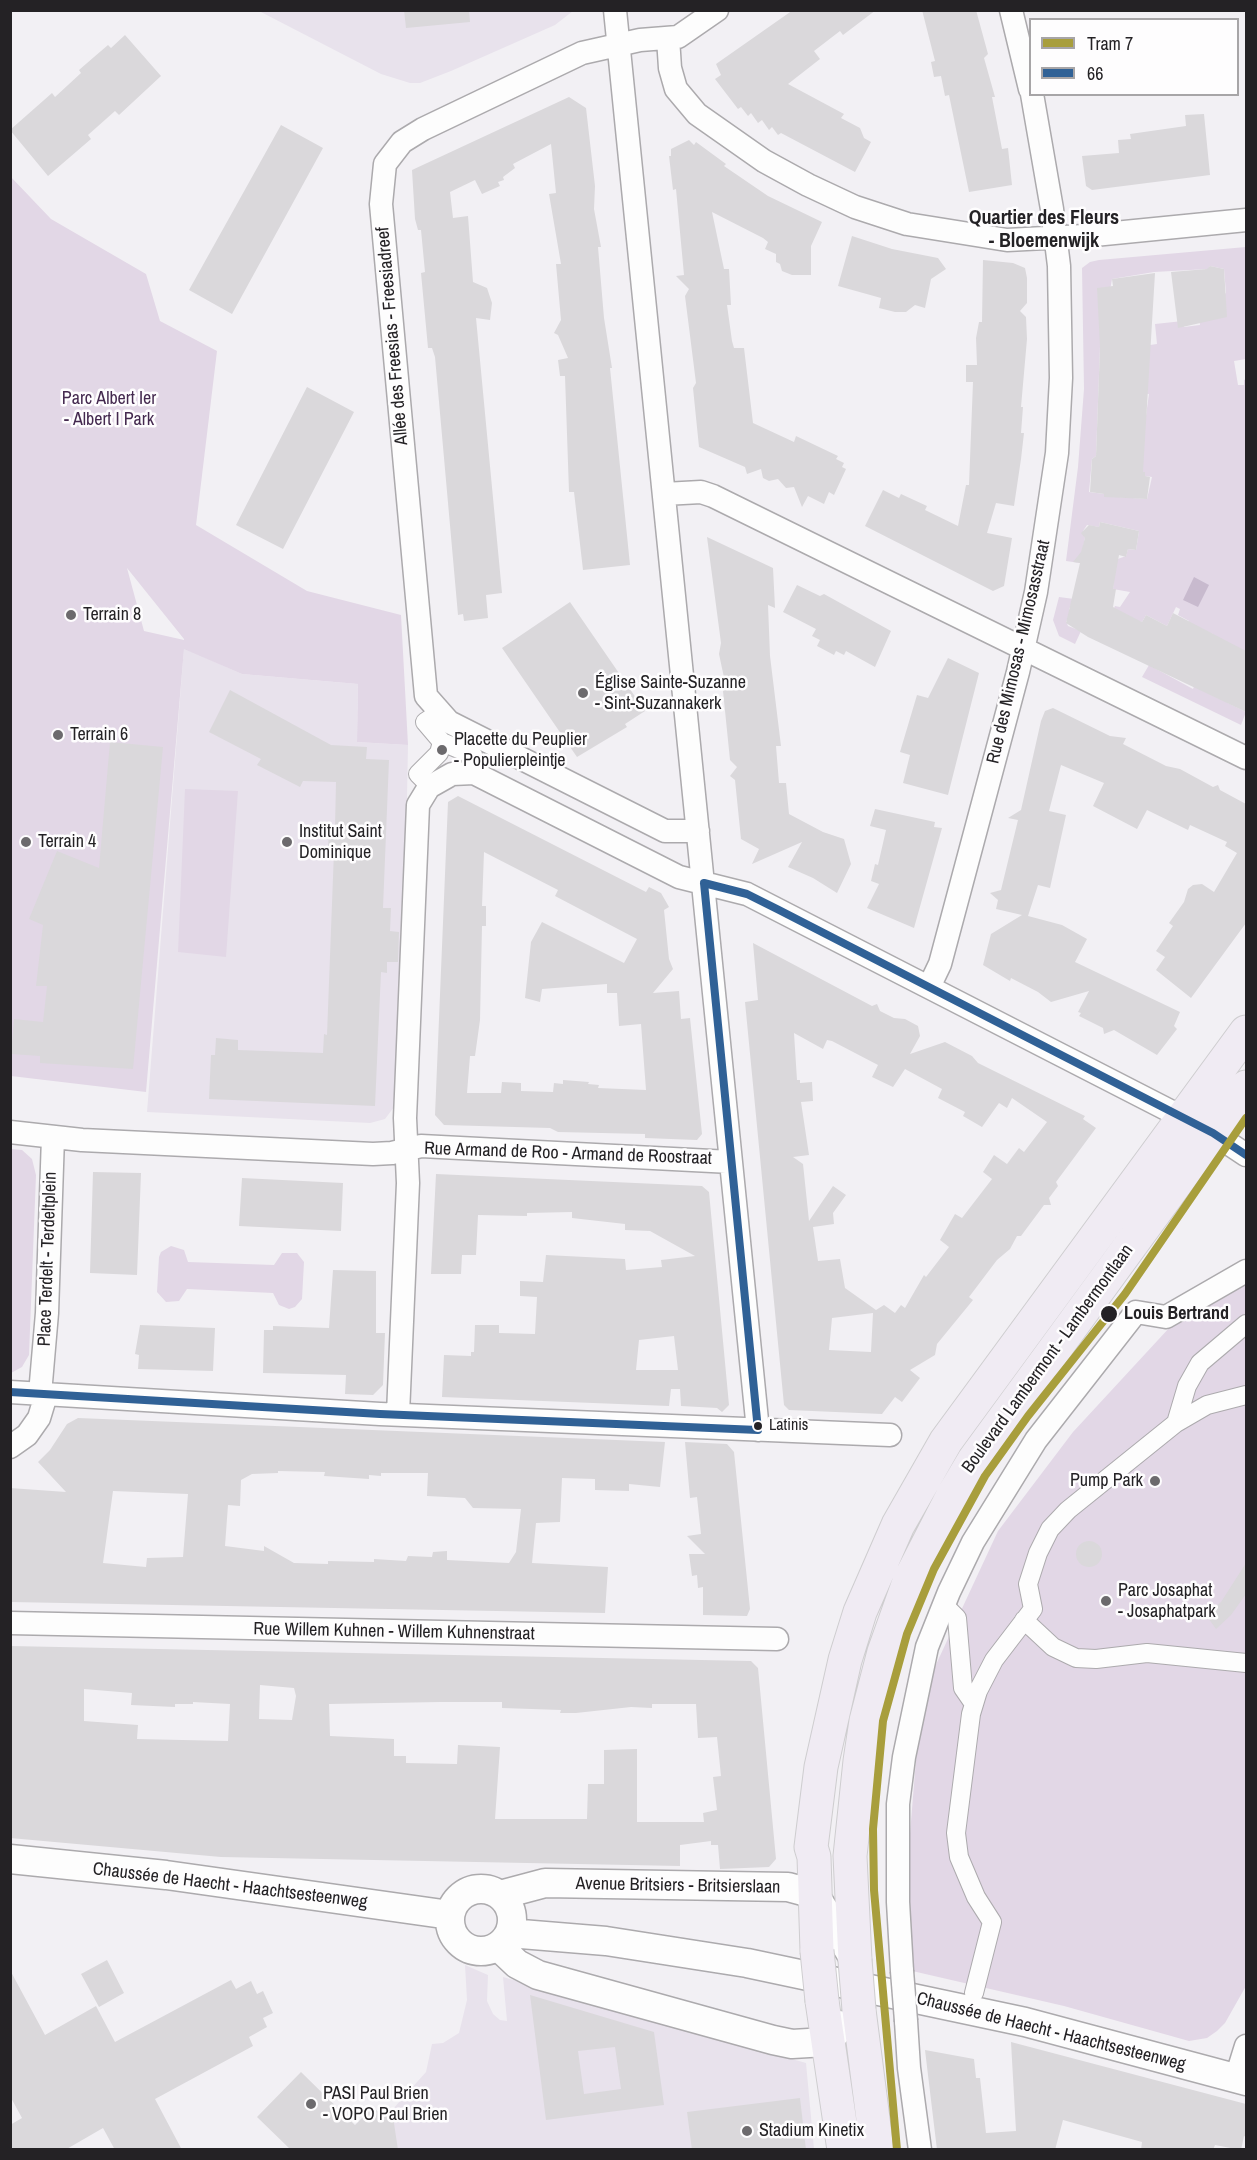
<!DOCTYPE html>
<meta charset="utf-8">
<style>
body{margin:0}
#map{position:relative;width:1257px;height:2160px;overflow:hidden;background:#f2f0f4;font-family:"Archivo Narrow",sans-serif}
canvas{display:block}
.frame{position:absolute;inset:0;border:12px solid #242225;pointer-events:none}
.legend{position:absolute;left:1029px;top:18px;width:210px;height:78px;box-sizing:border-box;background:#fefdfe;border:2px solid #a7a5a7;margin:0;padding:8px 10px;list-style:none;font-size:18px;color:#242225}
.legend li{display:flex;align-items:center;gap:12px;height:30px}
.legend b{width:30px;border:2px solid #a7a5a7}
</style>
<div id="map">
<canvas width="1257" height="2160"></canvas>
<div class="frame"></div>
<ul class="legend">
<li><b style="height:8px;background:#a89e3c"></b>Tram 7</li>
<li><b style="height:8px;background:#306196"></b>66</li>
</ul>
</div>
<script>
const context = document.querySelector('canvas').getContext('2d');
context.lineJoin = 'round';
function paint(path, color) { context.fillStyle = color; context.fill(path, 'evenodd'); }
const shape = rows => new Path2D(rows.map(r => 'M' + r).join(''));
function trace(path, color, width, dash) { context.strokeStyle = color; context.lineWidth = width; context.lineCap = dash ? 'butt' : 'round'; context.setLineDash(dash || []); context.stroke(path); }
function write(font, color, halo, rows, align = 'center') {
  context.font = font + ' "Archivo Narrow",sans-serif'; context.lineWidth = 5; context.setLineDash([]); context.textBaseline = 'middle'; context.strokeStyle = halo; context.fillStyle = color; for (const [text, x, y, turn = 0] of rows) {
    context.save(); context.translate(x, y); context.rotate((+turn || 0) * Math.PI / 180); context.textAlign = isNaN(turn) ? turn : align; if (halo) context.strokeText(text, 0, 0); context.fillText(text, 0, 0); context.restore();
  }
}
const built = shape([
 [259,11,573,11,555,25,451,71,420,83,410,83,381,74],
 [184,648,242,674,358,684,357,742,408,745,405,898,394,1107,385,1119,370,1123,147,1112],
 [465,1965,488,1975,487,2001,493,2014,500,2020,507,2021,503,1977,806,2063,814,2149,389,2150,392,2110,426,2072,432,2044,443,2043,459,2033,467,2000]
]);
const green = shape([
 [10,176,51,219,146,274,160,321,217,351,196,525,307,591,401,615,408,745,357,742,358,684,242,674,184,649,146,1092,11,1076],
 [127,568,184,639,184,640,144,631],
 [1246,247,1246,363,1246,359,1234,361,1238,385,1244,385,1244,380,1246,379,1246,662,1228,703,1246,712,1241,725,1142,677,1149,665,1193,689,1213,634,1186,628,1189,621,1178,615,1180,609,1176,607,1167,626,1146,615,1142,622,1111,615,1115,606,1120,607,1130,592,1113,589,1115,560,1126,556,1128,549,1136,550,1139,531,1100,522,1099,527,1087,525,1083,531,1085,538,1080,563,1066,561,1078,467,1084,389,1082,268,1090,262,1099,260],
 [1210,266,1224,269,1226,293,1198,309,1200,325,1184,327,1183,321,1155,324,1157,344,1150,345,1137,393,1149,394,1138,472,1145,472,1145,476,1152,477,1147,499,1104,496,1104,494,1089,492,1092,459,1096,456,1100,347,1112,279,1154,272,1208,269],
 [1059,597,1074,599,1069,609,1070,620,1066,621,1068,626,1081,631,1075,644,1059,636,1053,620],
 [185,789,238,791,226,957,178,952],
 [11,1149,22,1150,32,1159,36,1175,29,1355,22,1367,11,1373],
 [171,1246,184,1250,188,1262,274,1265,282,1253,297,1253,304,1262,302,1299,295,1307,289,1309,279,1305,273,1293,187,1289,179,1301,166,1302,157,1292,159,1257,161,1252],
 [1246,1284,1246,1986,1225,2023,1217,2031,1207,2038,1189,2041,1064,2006,908,1970,907,1870,917,1748,933,1671,998,1531,1073,1432,1170,1327]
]);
const water = shape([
 [1194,577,1209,585,1198,607,1183,600]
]);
const building = shape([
 [404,10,469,10,470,22,406,28],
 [793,10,876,10,843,35,840,31,814,51,820,59,788,84,844,114,841,118,860,128,864,138,871,142,855,172,781,133,778,135,772,127,769,130,762,120,758,123,751,113,748,116,741,107,738,109,715,79,721,75,716,64],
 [922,10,976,10,988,54,984,58,995,97,992,97,1002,149,1008,148,1012,185,969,192,949,95,945,96,941,76,934,77,931,62,935,61],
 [125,35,161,76,119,115,115,111,88,135,91,139,48,176,10,130,52,93,55,97,81,73,79,70,94,57,108,45,111,48],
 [569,97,586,108,595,186,594,209,601,247,598,247,604,318,612,368,610,368,630,565,583,570,574,492,569,492,565,376,560,376,558,360,568,358,558,335,554,333,561,320,556,264,561,264,549,194,556,193,551,144,513,164,515,168,503,177,504,180,498,182,500,186,482,194,475,180,450,192,453,218,468,216,473,282,487,288,492,303,490,320,476,318,502,593,486,595,488,618,464,621,463,614,458,615,435,357,432,348,428,348,421,273,425,272,421,230,418,230,415,219,412,170],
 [1204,114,1210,175,1092,190,1086,186,1082,156,1119,153,1118,140,1131,139,1130,134,1186,126,1185,115],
 [281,125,323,148,232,314,189,290],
 [689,140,694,145,696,142,726,164,724,166,768,196,822,222,811,246,811,275,792,275,782,271,780,264,776,262,776,254,765,249,768,242,763,238,712,212,724,269,729,269,731,305,727,305,732,341,734,348,744,348,753,423,794,442,796,436,838,456,836,459,844,463,842,467,846,469,834,495,829,492,824,504,808,496,802,507,794,487,786,488,778,479,769,481,763,478,761,469,747,474,745,467,699,447,693,388,696,383,685,296,689,289,676,276,684,275,676,189,673,190,669,156,671,156,671,149],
 [852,236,892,249,938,258,946,269,931,279,925,308,915,305,906,312,895,312,879,308,881,298,838,286],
 [983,260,1013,263,1025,268,1027,278,1027,303,1020,311,1026,317,1027,339,1021,407,1023,407,1021,433,1024,433,1021,459,1014,506,996,503,987,533,1012,538,1004,586,993,591,865,526,883,490,899,498,901,494,927,506,925,510,958,526,966,485,969,485,973,382,966,382,966,365,977,365,976,338,979,322,982,322],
 [1210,266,1224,269,1227,317,1178,328,1171,272,1207,269],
 [1155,273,1143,472,1145,472,1145,476,1150,477,1147,499,1104,497,1104,494,1090,492,1092,459,1096,456,1100,347,1097,288,1113,286,1112,279],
 [307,387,354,412,283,549,236,525],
 [1100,522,1139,531,1136,550,1128,549,1126,557,1119,555,1113,589,1116,589,1113,607,1142,622,1146,615,1167,626,1173,613,1246,651,1246,712,1088,637,1066,623,1080,563,1073,562,1081,552,1085,538,1081,533,1089,525,1099,527],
 [707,537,773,568,775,608,768,605,770,656,781,746,776,746,779,783,786,783,789,814,823,832,844,839,851,864,837,893,813,878,788,867,802,842,752,864,759,849,741,839,735,780,730,776,737,767,730,760,723,691,726,687,719,654,721,643],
 [797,585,820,596,824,594,891,631,875,667,846,651,844,655,836,651,834,655,817,646,820,640,812,636,816,629,783,612],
 [570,602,645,711,625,724,627,727,577,757,502,648],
 [948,658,979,673,948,795,903,783,910,755,900,752,917,695,928,698],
 [230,690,331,745,367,747,366,759,389,760,383,908,391,908,390,931,399,932,398,962,387,962,387,973,381,972,375,1106,209,1099,211,1055,215,1055,216,1038,238,1040,238,1050,323,1053,324,1034,327,1035,334,851,328,851,329,827,335,827,336,782,303,781,300,787,257,765,261,759,209,732],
 [1053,708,1110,736,1126,738,1123,744,1166,766,1180,769,1213,787,1218,785,1220,790,1246,804,1246,923,1191,998,1156,970,1165,957,1156,951,1173,926,1169,923,1184,902,1188,889,1193,885,1202,884,1214,892,1237,853,1225,846,1227,842,1190,825,1188,830,1147,810,1137,829,1093,806,1104,783,1061,765,1049,811,1066,815,1050,888,1038,885,1028,916,1062,925,1087,939,1075,962,1180,1012,1174,1026,1177,1029,1157,1055,1114,1030,1104,1034,1103,1028,1079,1016,1081,1013,1078,1012,1089,991,1051,1002,1038,992,1011,978,1010,981,983,965,991,934,1022,915,996,909,998,900,990,893,1001,890,1018,820,1008,818,1021,810,1041,721,1045,711],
 [110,742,163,747,133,1069,40,1063,40,1056,11,1054,14,1019,43,1022,47,986,36,986,43,925,29,919,57,851,99,868],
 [458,796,646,892,649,887,661,893,669,907,664,910,669,959,673,969,653,993,679,991,681,1019,690,1018,702,1134,697,1140,645,1138,645,1134,558,1132,550,1128,444,1125,435,1115,448,802],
 [484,852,558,890,555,896,637,939,624,963,542,922,531,942,525,998,540,1002,542,989,607,984,607,993,617,993,619,1026,641,1024,646,1090,598,1088,599,1085,588,1084,589,1082,563,1080,563,1084,554,1083,553,1092,521,1091,521,1083,502,1082,501,1093,467,1093,470,1056,475,1056,480,1020,482,926,486,926,486,906,482,906],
 [875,809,935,822,934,827,942,828,914,928,867,908,879,884,871,881,875,864,878,865,886,830,870,826],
 [753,943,872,1006,877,1004,880,1011,894,1018,905,1019,918,1026,920,1036,910,1054,945,1042,972,1056,978,1063,1085,1116,1083,1119,1096,1128,1056,1182,1058,1186,1049,1198,1051,1205,1044,1205,1021,1236,1017,1236,1010,1249,997,1260,969,1297,973,1300,937,1344,935,1355,910,1370,920,1378,902,1402,895,1397,882,1414,789,1410,784,1405,745,1002,758,1000],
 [794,1033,823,1049,827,1040,832,1041,878,1065,872,1077,893,1087,905,1069,942,1089,938,1098,965,1112,963,1116,982,1127,999,1103,1007,1108,1012,1098,1047,1122,1024,1152,1019,1148,1007,1164,994,1155,983,1172,992,1179,962,1218,955,1214,940,1240,949,1247,926,1277,924,1275,905,1308,901,1305,895,1313,884,1305,876,1310,845,1288,840,1259,818,1261,813,1227,834,1224,833,1213,846,1195,833,1186,809,1221,803,1164,793,1157,809,1155,801,1102,813,1101,812,1082,800,1083,800,1080,797,1080],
 [873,1313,871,1352,829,1350,832,1318],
 [93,1172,141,1173,137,1275,90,1273],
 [436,1174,702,1186,709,1192,729,1405,722,1412,717,1408,681,1406,680,1389,671,1389,669,1406,442,1397,444,1355,471,1356,471,1352,474,1352,475,1325,499,1325,499,1333,535,1334,537,1297,520,1296,520,1281,543,1282,546,1255,625,1259,626,1270,662,1267,661,1260,695,1256,650,1231,625,1230,625,1224,572,1218,572,1212,527,1213,527,1216,478,1215,476,1255,462,1255,461,1274,431,1274],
 [674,1336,678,1370,636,1370,639,1340],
 [242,1178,343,1183,341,1231,239,1226],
 [333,1270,376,1271,376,1333,385,1333,383,1385,373,1395,345,1394,346,1375,263,1373,264,1330,273,1330,273,1326,329,1328],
 [140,1325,215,1328,213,1371,138,1369,139,1355,135,1354],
 [78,1418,275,1426,665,1442,660,1487,629,1484,629,1491,595,1490,595,1479,562,1478,560,1522,536,1523,532,1563,608,1567,605,1613,10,1602,10,1488,66,1492,38,1462,50,1450,67,1424],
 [278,1471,325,1472,324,1476,369,1479,369,1475,381,1476,381,1473,428,1473,427,1496,465,1498,473,1508,521,1509,516,1552,509,1563,447,1560,447,1551,433,1552,432,1557,408,1556,406,1561,374,1559,374,1562,328,1561,328,1564,294,1563,264,1546,264,1551,225,1546,228,1505,240,1506,241,1480,252,1474,278,1473],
 [113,1491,188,1494,183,1557,147,1558,146,1567,103,1563],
 [685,1442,727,1444,734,1452,750,1609,747,1616,703,1615,703,1587,698,1588,697,1575,692,1576,689,1554,705,1554,687,1536,701,1534,697,1497,690,1498],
 '1076 1554a13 13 0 1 1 26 0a13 13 0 1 1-26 0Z',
 [1246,1563,1246,1594,1231,1615,1216,1629,1206,1615,1221,1602],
 [10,1646,751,1661,758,1668,776,1859,769,1867,720,1869,718,1845,711,1845,711,1841,680,1845,680,1866,221,1857,10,1838],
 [260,1685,294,1688,296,1696,292,1720,259,1719],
 [84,1689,132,1693,131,1705,175,1707,175,1704,193,1704,193,1702,230,1704,228,1741,137,1739,138,1725,84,1721],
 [440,1702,502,1702,502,1708,561,1710,560,1713,576,1713,631,1707,652,1708,652,1704,696,1704,698,1738,717,1737,721,1776,713,1777,717,1810,703,1813,704,1822,637,1822,637,1749,604,1750,604,1784,588,1784,587,1819,495,1819,500,1747,458,1745,457,1764,406,1763,406,1756,394,1756,394,1739,330,1736,329,1704],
 [107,1960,124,1993,99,2007,81,1974],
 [10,1970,45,2035,96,2006,115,2042,231,1980,236,1989,251,1981,257,1994,263,1991,273,2013,263,2018,267,2027,249,2037,253,2046,155,2099,182,2150,115,2150,103,2128,65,2150,10,2150,10,2125,22,2118,10,2096],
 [530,1995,654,2032,664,2105,546,2120],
 [615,2047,621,2089,584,2094,578,2051],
 [1011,2042,1246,2104,1246,2137,1244,2136,1241,2150,1215,2145,1213,2150,1141,2150,1142,2142,1063,2120,1055,2150,937,2150,925,2050,974,2059,976,2078,980,2078,986,2133,1016,2131],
 [301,2072,355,2125,373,2107,384,2117,392,2110,398,2150,291,2150,257,2117],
 [800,2098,806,2150,692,2150,687,2112]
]);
const pedestrian = shape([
 [431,718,425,722,442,742,473,755],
 [425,781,418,774,439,753,442,742],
 [1176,1423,1187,1386,1200,1363,1246,1324],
 [944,1605,957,1618,963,1688,974,1704],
 [1024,1620,1053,1647,1076,1658,1096,1659,1147,1653,1246,1663],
 [974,1993,992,1922,976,1897,959,1857,956,1833,971,1714,978,1691,994,1660,1033,1609,1028,1584,1038,1553,1050,1529,1068,1510,1176,1423,1207,1405,1246,1395]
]);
const minor = shape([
 [615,10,758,1430],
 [1011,10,1030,89],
 [668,38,670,68,676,89,697,114,764,161,808,185,855,207,907,224,1007,240,1084,236,1246,220],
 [664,494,701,492,713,496,1246,758],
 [698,831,665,831,449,722,426,696,381,204,385,164,402,142,423,129,582,53,640,40,678,37,717,10],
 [929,987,940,964,1018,672,1036,592,1057,453,1061,378,1059,266,1052,209,1032,94],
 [10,1132,82,1140,373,1154,392,1153,421,1146,731,1162],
 [10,1392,380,1414,890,1435],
 [40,1394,47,1313,53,1137],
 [398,1414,408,1183,405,1118,418,805,429,787,452,774,474,773,679,877,747,894,1213,1133,1246,1155],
 [10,1447,27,1435,39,1418,46,1395],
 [10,1623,777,1639],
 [902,1971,898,1902,898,1804,904,1757,927,1647,949,1592,973,1542,1036,1440,1136,1312,1166,1317,1246,1271],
 [906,2021,909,2068,920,2150],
 [1236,2078,1246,2046]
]);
const tertiary = shape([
 [10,1859,166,1875,450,1915],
 '450 1920a31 31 0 1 1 62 0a31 31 0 1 1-62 0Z',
 [500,1895,545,1883,788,1887,814,1894,855,1960],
 [509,1936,521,1934,606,1941,747,1963,1025,2022,1246,2081],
 [499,1947,517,1964,538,1975,773,2040,792,2044,826,2042,843,2025]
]);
const primary = shape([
 [817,1951,814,1857,811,1847,821,1767,845,1660,860,1612,898,1525,946,1441,1246,1032],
 [855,1960,850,1856,860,1761,866,1721,884,1652,910,1579,952,1497,974,1460,1246,1087],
 [822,2001,844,2150],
 [859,2010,877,2150]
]);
const minorBridge = shape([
 [902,1971,906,2021]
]);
const primaryBridge = shape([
 [817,1951,822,2001],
 [855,1960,859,2010]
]);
const bus1 = shape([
 [704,883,747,894,779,910,1213,1133,1246,1155],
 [704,883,758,1430],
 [10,1392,380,1414,758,1430]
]);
const tram1 = shape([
 [897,2150,874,1890,873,1829,883,1721,907,1634,934,1569,985,1476,1028,1416,1125,1294,1246,1118]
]);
const markers = [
 [71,615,6,"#6c6a6d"],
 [583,693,6,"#6c6a6d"],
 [58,735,6,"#6c6a6d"],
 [442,750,6,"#6c6a6d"],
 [26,842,6,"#6c6a6d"],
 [287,842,6,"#6c6a6d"],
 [1109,1314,9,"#242225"],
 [758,1426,5,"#242225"],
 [1155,1481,6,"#6c6a6d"],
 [1106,1601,6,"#6c6a6d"],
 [311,2104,6,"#6c6a6d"],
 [747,2131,6,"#6c6a6d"]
];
const busNames = [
 ["Latinis",769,1426]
];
const streetNames = [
 ["Allée des Freesias - Freesiadreef",393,336,-95],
 ["Rue des Mimosas - Mimosasstraat",1019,652,-77],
 ["Rue Armand de Roo - Armand de Roostraat",568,1154,2],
 ["Place Terdelt - Terdeltplein",48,1259,-88],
 ["Boulevard Lambermont - Lambermontlaan",1048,1359,-54],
 ["Rue Willem Kuhnen - Willem Kuhnenstraat",394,1632,1],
 ["Chaussée de Haecht - Haachtsesteenweg",230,1886,7],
 ["Avenue Britsiers - Britsierslaan",678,1886,1],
 ["Chaussée de Haecht - Haachtsesteenweg",1051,2032,14]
];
const parkNames = [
 ["Parc Albert Ier",109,399],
 ["- Albert I Park",109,420]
];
const poiNames = [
 ["Terrain 8",83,615],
 ["Église Sainte-Suzanne",595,683],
 ["- Sint-Suzannakerk",595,704],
 ["Terrain 6",70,735],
 ["Placette du Peuplier",454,740],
 ["- Populierpleintje",454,761],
 ["Institut Saint",299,832],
 ["Dominique",299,853],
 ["Terrain 4",38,842],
 ["Pump Park",1143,1481,"right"],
 ["Parc Josaphat",1118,1591],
 ["- Josaphatpark",1118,1612],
 ["PASI Paul Brien",323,2094],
 ["- VOPO Paul Brien",323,2115],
 ["Stadium Kinetix",759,2131]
];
const stopNames = [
 ["Louis Bertrand",1124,1314]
];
const neighbourhoodNames = [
 ["Quartier des Fleurs",1044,219],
 ["- Bloemenwijk",1044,242]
];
paint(built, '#e8e2ec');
paint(green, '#e2d7e6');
paint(water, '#c8bace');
paint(building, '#dad8db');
trace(pedestrian, '#acaaad', 20);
trace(minor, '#acaaad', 25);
trace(tertiary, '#acaaad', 31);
trace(primary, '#cecdcf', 35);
trace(pedestrian, '#fdfdfd', 18);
trace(minor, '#fdfdfd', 22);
trace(tertiary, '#fdfdfd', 28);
trace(primary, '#f0ebf3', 33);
trace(minorBridge, '#acaaad', 25, []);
trace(primaryBridge, '#cecdcf', 35, []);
trace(minorBridge, '#fdfdfd', 22);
trace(primaryBridge, '#f0ebf3', 33);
trace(bus1, '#306196', 8);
trace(tram1, '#a89e3c', 8);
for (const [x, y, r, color] of markers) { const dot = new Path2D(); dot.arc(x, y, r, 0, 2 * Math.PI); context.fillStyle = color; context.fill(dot); trace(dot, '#fefdfe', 2); }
write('16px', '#242225', '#fefdfe', busNames, 'left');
write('18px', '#242225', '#fefdfe', streetNames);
write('18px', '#44294f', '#fefdfe', parkNames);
write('18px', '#242225', '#fefdfe', poiNames, 'left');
write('bold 18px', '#242225', '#fefdfe', stopNames, 'left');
write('bold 20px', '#242225', '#fefdfe', neighbourhoodNames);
</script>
